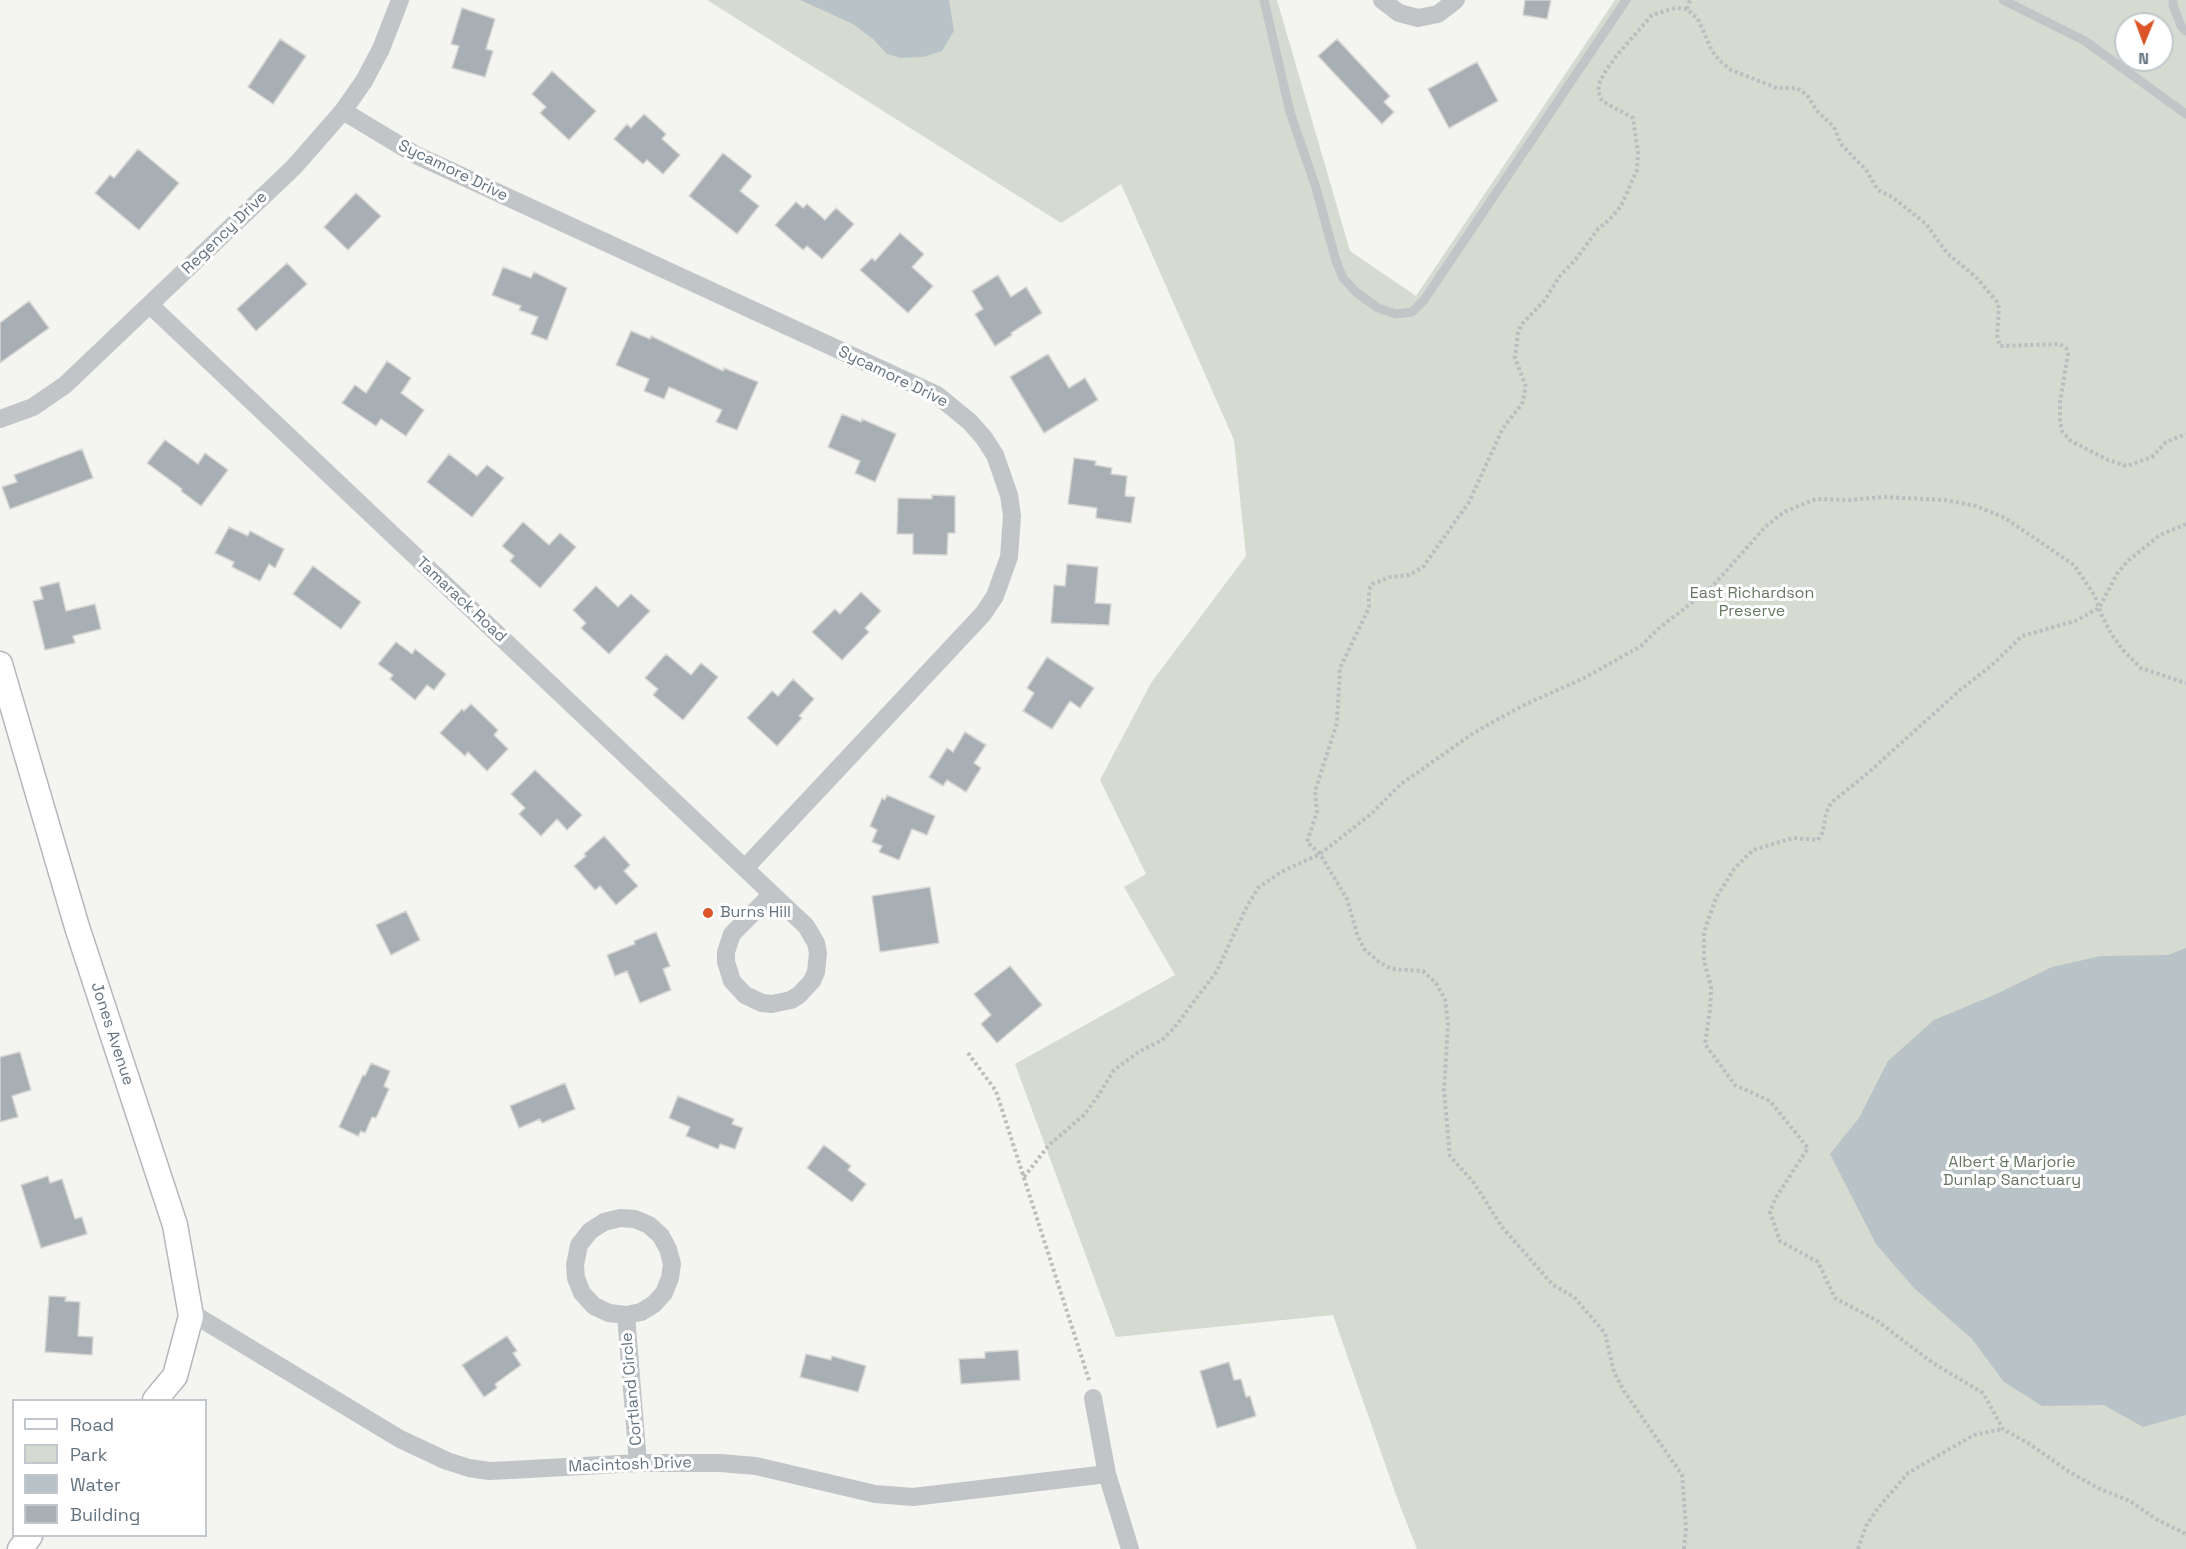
<!DOCTYPE html>
<style>
body{margin:0}
#map{position:relative;width:2186px;height:1549px;overflow:hidden;background:#f4f4f0;font-family:"Space Grotesk",sans-serif}
canvas{display:block}
.legend{position:absolute;left:12px;top:1399px;width:195px;height:138px;box-sizing:border-box;background:#fff;border:2px solid #c1c7cc;margin:0;padding:8px 10px;list-style:none;font-size:18px;color:#647380}
.legend li{display:flex;align-items:center;gap:12px;height:30px}
.legend b{width:30px;border:2px solid #c1c7cc}
.north{position:absolute;left:2114px;top:12px;width:60px;height:60px;box-sizing:border-box;background:#fff;border:2px solid #c1c7cc;border-radius:50%;rotate:181deg;font-size:16px;font-weight:700;line-height:24px;text-align:center;color:#647380}
.north::after{content:'';display:block;margin:auto;width:21px;height:27px;background:#dc5528;clip-path:polygon(50% 0,100% 100%,50% 72%,0 100%)}
</style>
<div id="map">
<canvas width="2186" height="1549"></canvas>
<ul class="legend">
<li><b style="height:8px;background:#fff"></b>Road</li>
<li><b style="height:16px;background:#d5dbd1"></b>Park</li>
<li><b style="height:16px;background:#b9c3c7"></b>Water</li>
<li><b style="height:16px;background:#a8afb4"></b>Building</li>
</ul>
<div class="north">N</div>
</div>
<script>
const context = document.querySelector('canvas').getContext('2d');
context.lineJoin = 'round';
function paint(path, color) { context.fillStyle = color; context.fill(path, 'evenodd'); }
const shape = rows => new Path2D(rows.map(r => 'M' + r).join(''));
function trace(path, color, width, dash) { context.strokeStyle = color; context.lineWidth = width; context.lineCap = dash ? 'butt' : 'round'; context.setLineDash(dash || []); context.stroke(path); }
function write(font, color, halo, rows, align = 'center') {
  context.font = font + ' "Space Grotesk",sans-serif'; context.lineWidth = 6; context.setLineDash([]); context.textBaseline = 'middle'; context.strokeStyle = halo; context.fillStyle = color; for (const [text, x, y, turn = 0] of rows) {
    context.save(); context.translate(x, y); context.rotate((+turn || 0) * Math.PI / 180); context.textAlign = isNaN(turn) ? turn : align; if (halo) context.strokeText(text, 0, 0); context.fillText(text, 0, 0); context.restore();
  }
}
const green = shape([
 [707,0,1277,0,1350,251,1416,296,1615,0,2186,0,2186,1549,1417,1549,1397,1498,1333,1315,1116,1337,1015,1064,1175,975,1124,887,1146,874,1100,780,1151,683,1246,556,1234,440,1121,184,1061,223],
 [2126,24,2162,24,2162,60,2126,60]
]);
const water = shape([
 [800,0,949,0,954,31,942,51,923,57,901,58,887,54,873,39,853,24],
 [2186,948,2186,1415,2143,1427,2104,1405,2042,1406,2004,1382,1972,1339,1914,1288,1876,1244,1830,1154,1859,1118,1888,1061,1934,1020,1994,995,2052,967,2101,956,2168,955]
]);
const building = shape([
 [1525,0,1551,0,1547,19,1523,15,1525,0],
 [462,8,495,19,486,49,493,51,485,77,452,68,459,46,451,44,462,8],
 [280,39,306,56,273,104,248,87,280,39],
 [1337,39,1390,96,1384,102,1394,112,1382,124,1318,56,1337,39],
 [1477,62,1498,101,1449,128,1428,89,1477,62],
 [552,71,596,111,569,140,540,113,546,107,532,94,552,71],
 [644,114,666,134,662,139,680,155,663,174,647,160,643,164,614,139,627,124,631,128,644,114],
 [138,149,179,183,139,230,95,193,110,175,114,178,138,149],
 [723,153,752,176,740,191,759,206,737,234,689,196,723,153],
 [356,193,381,216,348,250,324,227,356,193],
 [796,202,803,208,807,204,825,220,836,208,854,224,822,259,807,246,803,250,775,225,796,202],
 [900,233,924,254,912,267,933,286,908,313,860,270,872,258,875,261,900,233],
 [287,263,307,284,256,331,237,309,287,263],
 [503,267,531,278,534,272,567,288,547,340,531,334,538,317,519,310,521,306,492,295,503,267],
 [998,275,1011,297,1026,287,1042,313,1011,333,1012,335,995,346,975,314,983,309,972,291,998,275],
 [29,301,49,328,0,363,0,323,29,301],
 [631,331,650,339,651,336,723,371,724,368,758,382,737,430,716,422,722,410,669,387,664,399,644,391,649,379,616,365,631,331],
 [1048,354,1069,388,1085,378,1098,400,1044,433,1010,377,1048,354],
 [387,361,411,378,401,393,424,410,406,436,381,419,376,426,342,403,355,385,366,393,387,361],
 [842,414,861,422,862,419,896,434,875,482,855,473,860,461,828,447,842,414],
 [165,440,198,464,205,453,228,470,201,506,181,491,182,489,147,463,165,440],
 [82,449,93,478,10,509,2,487,17,482,14,475,82,449],
 [449,454,477,476,487,465,504,478,472,517,427,482,449,454],
 [1074,458,1096,461,1095,465,1112,468,1111,474,1127,476,1125,496,1135,497,1131,523,1096,518,1097,508,1068,504,1074,458],
 [932,495,955,496,955,533,948,533,947,555,913,554,913,534,897,534,898,498,932,499,932,495],
 [523,522,549,545,560,533,576,547,540,588,510,561,514,556,502,546,523,522],
 [229,527,248,536,250,531,284,549,275,568,269,564,260,581,232,567,234,562,215,553,229,527],
 [1067,564,1098,567,1095,603,1111,604,1109,625,1051,623,1054,585,1065,586,1067,564],
 [313,566,361,602,341,629,293,594,313,566],
 [59,582,66,611,95,604,101,629,73,636,75,643,45,650,33,601,43,599,40,587,59,582],
 [596,586,618,607,631,594,650,611,609,654,581,628,586,623,573,610,596,586],
 [861,592,881,611,865,628,869,632,842,660,812,632,835,609,840,614,861,592],
 [396,642,412,654,415,649,446,674,434,690,427,685,415,700,390,679,393,675,378,664,396,642],
 [666,654,691,675,701,663,718,677,683,720,653,695,658,689,645,678,666,654],
 [1047,657,1094,688,1080,708,1070,701,1052,729,1023,711,1034,693,1027,688,1047,657],
 [793,679,814,699,799,716,802,718,777,746,747,718,772,691,778,696,793,679],
 [471,704,498,730,494,735,508,749,487,771,468,752,465,756,440,733,462,709,464,711,471,704],
 [965,732,986,745,974,763,981,768,966,792,947,780,943,786,929,777,947,748,953,752,965,732],
 [535,770,582,815,567,830,557,819,541,836,519,814,525,808,511,794,535,770],
 [887,795,935,816,927,835,912,829,899,860,879,852,882,846,872,842,877,830,870,826,882,798,885,800,887,795],
 [604,836,630,865,624,871,638,886,616,905,600,886,595,890,574,866,586,856,584,854,604,836],
 [930,887,939,943,880,952,872,896,930,887],
 [406,911,420,940,391,955,376,925,406,911],
 [656,932,670,966,663,969,671,990,640,1003,627,971,615,976,607,955,635,944,634,941,656,932],
 [1010,966,1042,1005,997,1043,981,1024,991,1015,974,994,1010,966],
 [20,1052,31,1090,12,1096,18,1117,0,1122,0,1057,20,1052],
 [371,1063,390,1071,384,1086,389,1089,376,1118,372,1117,365,1133,361,1131,358,1136,339,1127,363,1075,365,1076,371,1063],
 [565,1083,575,1109,542,1123,540,1119,519,1128,510,1106,565,1083],
 [678,1096,734,1119,732,1124,743,1128,735,1149,720,1144,718,1149,686,1136,690,1127,669,1118,678,1096],
 [824,1145,851,1166,848,1170,866,1184,852,1202,807,1168,824,1145],
 [48,1176,50,1183,62,1179,75,1219,82,1217,87,1234,41,1248,21,1185,48,1176],
 [49,1296,66,1297,65,1301,80,1302,78,1336,93,1337,92,1355,45,1352,49,1296],
 [507,1336,517,1351,513,1353,521,1365,495,1384,497,1388,484,1397,462,1365,507,1336],
 [1018,1350,1020,1380,961,1384,959,1359,985,1358,985,1352,1018,1350],
 [806,1354,831,1360,832,1356,866,1366,858,1392,800,1377,806,1354],
 [1229,1362,1234,1380,1241,1379,1246,1397,1250,1396,1256,1416,1217,1428,1200,1371,1229,1362]
]);
const path = shape([
 [1687,9,1690,0],
 [2186,524,2160,535,2129,560,2118,572,2099,608,2075,621,2022,636,1992,665,1960,690,1869,772,1831,803,1826,813,1823,832,1818,840,1793,838,1753,850,1734,869,1716,898,1704,932,1704,961,1711,986,1710,1010,1705,1044,1735,1085,1770,1101,1808,1148,1775,1199,1770,1212,1780,1241,1818,1262,1835,1298,1876,1320,1933,1363,1983,1393,2003,1429,2028,1443,2071,1473,2100,1489,2130,1501,2156,1519,2186,1534],
 [968,1053,996,1091,1089,1380],
 [1024,1177,1049,1145,1084,1115,1098,1096,1114,1070,1140,1051,1162,1040,1174,1028,1217,971,1245,910,1258,888,1281,872,1320,854,1371,814,1401,784,1475,732,1522,706,1584,678,1641,646,1658,629,1712,587,1765,527,1784,512,1816,499,1850,500,1884,497,1945,500,1976,506,2005,518,2074,565,2095,596,2101,614,2112,635,2123,650,2141,668,2186,683],
 [1684,1549,1686,1528,1682,1475,1624,1391,1614,1372,1605,1333,1574,1297,1553,1285,1502,1227,1474,1183,1450,1156,1444,1091,1448,1024,1445,999,1436,983,1423,971,1392,969,1379,962,1364,949,1358,937,1347,899,1320,854,1307,842,1317,812,1315,791,1337,723,1340,668,1369,608,1369,590,1372,584,1390,577,1409,575,1423,567,1469,502,1503,428,1522,404,1526,387,1515,358,1518,333,1521,325,1545,300,1559,277,1576,259,1598,229,1610,219,1621,206,1637,170,1638,153,1633,118,1602,101,1598,91,1600,81,1607,69,1618,54,1652,15,1675,8,1687,9,1698,19,1712,51,1720,61,1731,70,1777,88,1797,88,1807,95,1817,111,1834,127,1841,144,1866,170,1878,190,1892,197,1926,224,1947,253,1977,278,1997,302,1999,308,1997,335,2000,346,2060,344,2066,348,2068,354,2060,402,2060,421,2062,431,2071,441,2108,460,2127,466,2152,457,2166,442,2186,434],
 [1858,1549,1866,1526,1878,1508,1908,1473,1974,1435,2003,1429]
]);
const lane = shape([
 [1264,0,1290,112,1316,188,1336,261,1343,278,1356,292,1378,308,1396,314,1412,312,1424,300,1626,0],
 [2003,0,2085,41,2186,114],
 [2173,0,2173,5,2181,26,2186,31]
]);
const street = shape([
 [1382,0,1399,13,1418,18,1438,14,1456,0],
 [343,111,416,155,937,395,970,422,984,438,995,455,1009,495,1012,516,1009,557,995,596,983,614,745,868],
 [150,305,772,894,806,926,816,943,818,953,816,972,812,981,799,995,791,1000,772,1004,762,1003,745,995,732,981,726,962,726,952,732,934,772,894],
 [0,419,33,407,65,385,294,167,343,111,364,81,381,49,400,0],
 [190,1312,400,1439,447,1461,469,1468,489,1471,511,1470,638,1463,720,1463,756,1466,875,1494,913,1497,1107,1474],
 [626,1315,609,1313,594,1306,582,1293,576,1278,575,1265,579,1245,590,1231,604,1222,620,1218,635,1219,649,1225,661,1236,668,1249,672,1264,670,1278,664,1293,654,1304,641,1312,626,1315,638,1463],
 [1093,1398,1107,1474,1130,1549]
]);
const secondary = shape([
 [0,664,77,927,175,1225,191,1316,175,1376,155,1400],
 [20,1549,30,1536]
]);
const markers = [
 [708,913,6,"#dc5528"]
];
const streetNames = [
 ["Sycamore Drive",453,171,26],
 ["Regency Drive",225,233,-44],
 ["Sycamore Drive",893,377,26],
 ["Tamarack Road",461,600,43],
 ["Jones Avenue",112,1034,72],
 ["Cortland Circle",632,1389,-95],
 ["Macintosh Drive",630,1465,-2]
];
const parkNames = [
 ["East Richardson",1752,594],
 ["Preserve",1752,612],
 ["Albert & Marjorie",2012,1163],
 ["Dunlap Sanctuary",2012,1181]
];
const poiNames = [
 ["Burns Hill",720,913]
];
paint(green, '#d5dbd1');
paint(water, '#b9c3c7');
paint(building, '#a8afb4');
trace(building, '#d5d5d3', 1.5);
trace(secondary, '#b4b8bc', 27);
trace(path, '#bbbdbf', 4, [3, 3]);
trace(lane, '#c2c5c8', 9);
trace(street, '#c2c5c8', 18);
trace(secondary, '#fff', 24);
for (const [x, y, r, color] of markers) { const dot = new Path2D(); dot.arc(x, y, r, 0, 2 * Math.PI); context.fillStyle = color; context.fill(dot); trace(dot, '#fff', 2); }
write('16px', '#647380', '#fff', streetNames);
write('16px', '#667862', '#fff', parkNames);
write('16px', '#647380', '#fff', poiNames, 'left');
</script>
